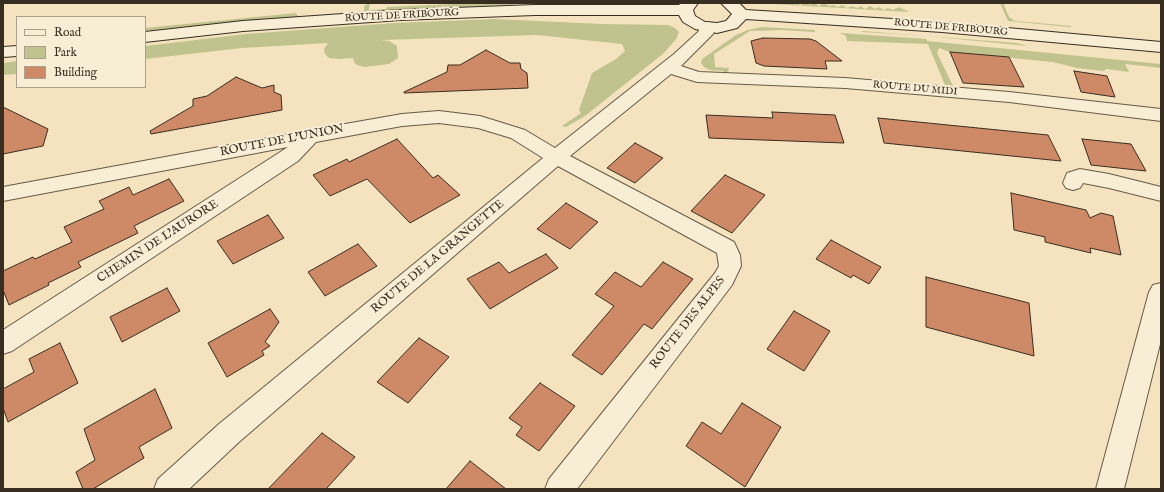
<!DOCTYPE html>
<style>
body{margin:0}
#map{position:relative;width:1164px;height:492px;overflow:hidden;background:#f4e3be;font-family:"IM FELL English",serif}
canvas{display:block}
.frame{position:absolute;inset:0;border:4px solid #382d21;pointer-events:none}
.legend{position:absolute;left:16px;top:16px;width:130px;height:72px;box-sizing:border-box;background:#f8edd5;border:1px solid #aba08d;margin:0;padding:5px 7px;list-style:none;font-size:12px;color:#382d21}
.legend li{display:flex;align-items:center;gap:8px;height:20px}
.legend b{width:20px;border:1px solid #aba08d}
</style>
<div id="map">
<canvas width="1164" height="492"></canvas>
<div class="frame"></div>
<ul class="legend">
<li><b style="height:5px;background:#f8edd5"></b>Road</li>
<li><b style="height:11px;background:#c0c38e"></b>Park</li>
<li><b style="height:11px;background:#ce8a67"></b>Building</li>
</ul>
</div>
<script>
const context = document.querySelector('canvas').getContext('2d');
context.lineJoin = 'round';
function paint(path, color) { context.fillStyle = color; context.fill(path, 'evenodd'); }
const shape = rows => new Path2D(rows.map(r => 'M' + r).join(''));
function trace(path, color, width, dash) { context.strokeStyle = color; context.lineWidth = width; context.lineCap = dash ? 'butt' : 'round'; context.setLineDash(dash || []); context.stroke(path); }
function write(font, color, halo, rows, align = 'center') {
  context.font = font + ' "IM FELL English",serif'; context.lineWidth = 4; context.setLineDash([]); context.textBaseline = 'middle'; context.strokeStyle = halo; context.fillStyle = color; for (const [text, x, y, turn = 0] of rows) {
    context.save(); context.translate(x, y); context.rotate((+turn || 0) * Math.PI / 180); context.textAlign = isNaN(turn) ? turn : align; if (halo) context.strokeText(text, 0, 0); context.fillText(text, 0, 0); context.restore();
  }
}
const green = shape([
 [370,3,369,10,386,9,387,7,476,3,515,4,512,5,364,11,364,6],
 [774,3,797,3,800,5,806,3,810,5,814,3,819,6,824,3,829,6,833,5,838,7,842,5,847,8,852,6,857,8,861,6,865,9,870,6,875,9,879,7,884,10,888,8,893,10,899,7,909,12,774,4],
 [1000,3,1003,3,1009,17,1015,21,1072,26,1069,27,1008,21],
 [296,13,297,15,300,17,145,31,145,28],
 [495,19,602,24,668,25,675,28,679,32,676,39,664,53,585,116,566,127,562,126,581,113,579,110,592,73,616,59,625,51,622,44,537,35,381,40,389,41,397,46,398,58,389,64,364,67,357,65,354,62,353,58,338,59,329,58,325,54,324,49,328,43,242,48,145,59,145,46,246,34,395,23],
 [762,27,815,30,815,32,782,30,750,31,714,54,715,67,729,68,727,74,724,74,723,71,710,70,704,67,701,63,702,59,736,35,748,30],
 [862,31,1016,43,1028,46,926,36,862,32],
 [840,33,926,39,927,41,1161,64,1161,68,1125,64,1129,72,1107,69,1103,71,1077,68,1053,62,950,52,939,48,937,53,953,86,945,85,928,44,847,41,846,36],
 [17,61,17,74,3,75,3,63]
]);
const building = shape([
 [763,38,810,39,816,41,842,61,825,61,827,69,764,66,756,63,751,41,763,38],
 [486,50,510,63,520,63,521,69,527,73,528,88,404,93,404,92,447,72,448,65,460,65,486,50],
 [950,52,1009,57,1024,87,963,83,950,52],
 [1074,71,1107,76,1115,97,1081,92,1074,71],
 [236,77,262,88,274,85,274,92,281,95,282,110,151,134,150,131,193,106,193,99,207,96,236,77],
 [3,107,48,129,43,146,3,154,3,107],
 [772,112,835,115,844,143,709,138,706,115,773,118,772,112],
 [878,118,1048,135,1061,161,884,143,878,118],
 [397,139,433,178,438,175,460,195,410,223,367,179,330,196,313,175,347,159,349,162,397,139],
 [1082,139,1131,144,1146,171,1091,165,1082,139],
 [635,143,663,158,635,183,607,168,635,143],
 [725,175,765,195,732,233,691,211,725,175],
 [169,179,184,201,134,226,138,233,78,262,81,267,48,283,49,285,9,305,3,290,3,271,33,257,35,259,72,242,64,227,104,209,99,201,129,187,133,195,169,179],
 [1011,193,1086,210,1090,218,1101,213,1113,216,1121,255,1090,248,1091,253,1045,242,1045,237,1014,230,1011,193],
 [566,203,598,222,570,249,537,229,566,203],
 [268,215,284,238,233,264,217,241,268,215],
 [831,240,881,267,869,284,853,275,851,278,816,259,831,240],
 [358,244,377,266,325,296,308,272,358,244],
 [546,254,558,268,490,309,467,279,499,262,509,273,546,254],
 [663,262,693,279,652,329,644,324,602,375,572,355,614,306,595,294,615,272,641,287,663,262],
 [926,277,1029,303,1034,356,926,327,926,277],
 [167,288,180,311,122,342,110,317,167,288],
 [270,309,279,322,265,342,270,346,262,351,264,355,227,377,208,343,270,309],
 [794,311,830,331,804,371,767,349,794,311],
 [419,338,449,357,408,403,377,382,419,338],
 [60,343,78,383,8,422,3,408,3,389,34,372,29,359,60,343],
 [540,383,575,406,539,451,516,435,522,427,509,418,540,383],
 [155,389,172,428,139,447,144,458,93,489,83,489,76,472,95,460,84,429,155,389],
 [742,403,781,427,745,487,686,446,702,422,721,434,742,403],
 [322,433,355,457,326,489,268,489,322,433],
 [470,461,506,489,446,489,470,461]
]);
const street = shape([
 [708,22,714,24,716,27,713,34,681,66,699,72,845,78,1009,92,1161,109,1161,121,1009,102,845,88,697,82,671,74,570,156,734,242,740,255,741,266,732,285,577,489,545,489,549,479,715,273,719,266,717,253,558,166,239,442,189,489,154,489,158,479,219,424,543,158,511,138,478,128,439,123,402,126,316,142,298,161,12,351,3,354,3,330,288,147,3,201,3,187,311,130,402,114,439,111,480,116,525,130,555,148,674,54,698,32,702,24,708,22],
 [1080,169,1109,174,1161,187,1161,201,1109,188,1083,183,1080,188,1073,190,1066,188,1063,183,1067,173,1080,169],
 [1161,283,1161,340,1124,489,1096,489,1149,292,1153,285,1161,283]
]);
const secondary = shape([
 [681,3,698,3,693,10,695,16,705,22,717,23,726,21,732,14,721,3,739,3,746,10,942,22,1161,42,1161,52,942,32,746,19,737,28,717,33,695,29,683,22,679,15,535,15,400,20,243,31,145,42,145,32,243,21,400,10,535,5,679,5,681,3],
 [17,46,17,56,3,57,3,47,17,46]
]);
const farStreetnames = [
 ["ROUTE DE FRIBOURG",402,16,-3],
 ["ROUTE DE FRIBOURG",951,28,5],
 ["ROUTE DU MIDI",915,89,5]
];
const streetNames = [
 ["ROUTE DE L'UNION",282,141,-11],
 ["CHEMIN DE L'AURORE",158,242,-33],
 ["ROUTE DE LA GRANGETTE",438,257,-40],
 ["ROUTE DES ALPES",688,323,-52]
];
paint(green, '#c0c38e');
paint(building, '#ce8a67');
trace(building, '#382d21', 1);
trace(street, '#675a48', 2);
trace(secondary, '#382d21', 2);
paint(street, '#f8edd5');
paint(secondary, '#f8edd5');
write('10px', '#382d21', '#f8edd5', farStreetnames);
write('12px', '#382d21', '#f8edd5', streetNames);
</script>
